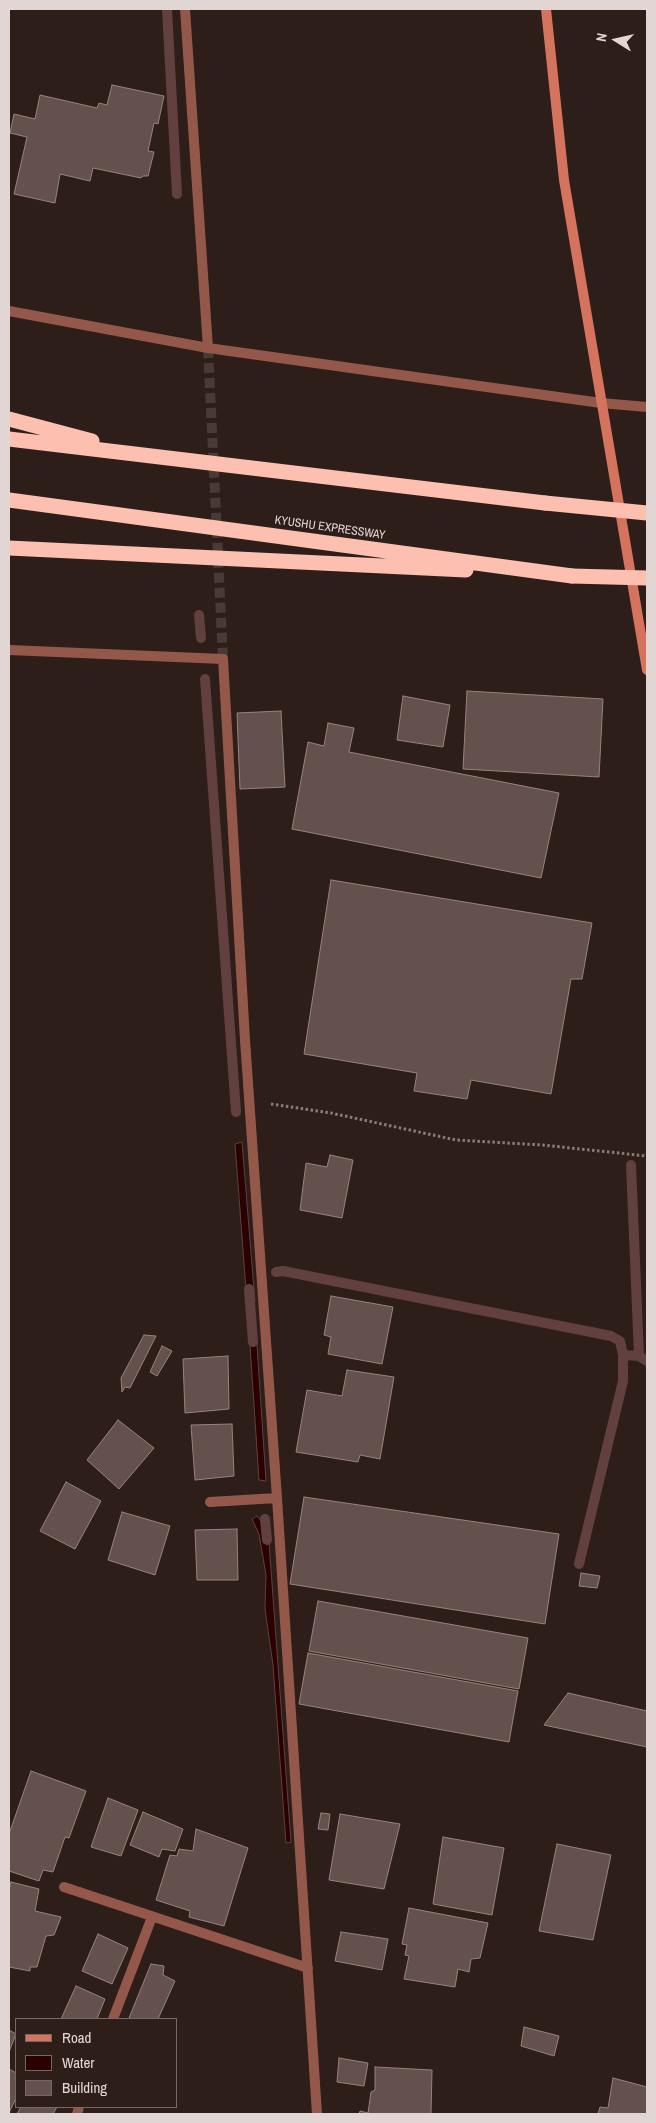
<!DOCTYPE html>
<style>
body{margin:0}
#map{position:relative;width:656px;height:2123px;overflow:hidden;background:#2e1e1a;font-family:"Archivo Narrow",sans-serif}
canvas{display:block}
.frame{position:absolute;inset:0;border:10px solid #e1d6d3;pointer-events:none}
.legend{position:absolute;left:15px;top:2018px;width:162px;height:90px;box-sizing:border-box;background:#2e1e1a;border:1px solid #766864;margin:0;padding:6px 9px;list-style:none;font-size:15px;color:#e1d6d3}
.legend li{display:flex;align-items:center;gap:10px;height:25px}
.legend b{width:25px;border:1px solid #766864}
.north{position:absolute;left:591px;top:15px;width:50px;height:50px;-webkit-text-stroke:4px #2e1e1a;paint-order:stroke;rotate:280deg;font-size:14px;font-weight:700;line-height:20px;text-align:center;color:#e1d6d3}
.north::after{content:'';display:block;margin:auto;width:18px;height:22px;background:#e1d6d3;clip-path:polygon(50% 0,100% 100%,50% 72%,0 100%)}
</style>
<div id="map">
<canvas width="656" height="2123"></canvas>
<div class="frame"></div>
<ul class="legend">
<li><b style="height:6px;background:#d4745e"></b>Road</li>
<li><b style="height:14px;background:#2a0000"></b>Water</li>
<li><b style="height:14px;background:#64514d"></b>Building</li>
</ul>
<div class="north">N</div>
</div>
<script>
const context = document.querySelector('canvas').getContext('2d');
context.lineJoin = 'round';
function paint(path, color) { context.fillStyle = color; context.fill(path, 'evenodd'); }
const shape = rows => new Path2D(rows.map(r => 'M' + r).join(''));
function trace(path, color, width, dash) { context.strokeStyle = color; context.lineWidth = width; context.lineCap = dash ? 'butt' : 'round'; context.setLineDash(dash || []); context.stroke(path); }
function write(font, color, halo, rows, align = 'center') {
  context.font = font + ' "Archivo Narrow",sans-serif'; context.lineWidth = 4; context.setLineDash([]); context.textBaseline = 'middle'; context.strokeStyle = halo; context.fillStyle = color; for (const [text, x, y, turn = 0] of rows) {
    context.save(); context.translate(x, y); context.rotate((+turn || 0) * Math.PI / 180); context.textAlign = isNaN(turn) ? turn : align; if (halo) context.strokeText(text, 0, 0); context.fillText(text, 0, 0); context.restore();
  }
}
const water = shape([
 [242,1142,255,1302,247,1303,235,1144,242,1142],
 [249,1330,256,1330,266,1481,259,1480,249,1330],
 [257,1516,268,1529,291,1842,286,1843,273,1665,265,1609,266,1575,259,1534,252,1519,257,1516]
]);
const stream = shape([
 [167,9,177,194],
 [199,615,201,638],
 [205,679,236,1112],
 [631,1165,639,1356],
 [276,1272,283,1271,611,1336,620,1341,623,1355,623,1381,579,1564],
 [249,1289,253,1342],
 [623,1355,639,1356,647,1361],
 [265,1519,267,1540]
]);
const building = shape([
 [112,85,164,96,158,124,154,123,148,151,154,152,148,176,143,176,141,178,93,168,90,181,60,174,55,203,14,194,27,137,10,133,14,114,35,119,40,95,97,108,99,103,107,105,112,85],
 [467,691,603,699,599,777,463,769,467,691],
 [403,696,450,705,443,747,397,740,403,696],
 [281,711,285,787,240,789,237,713,281,711],
 [328,723,354,728,349,752,559,793,541,878,292,829,308,742,324,746,328,723],
 [331,880,592,923,582,979,571,979,551,1094,471,1080,467,1099,414,1091,417,1073,304,1054,331,880],
 [330,1155,353,1160,342,1218,300,1210,306,1163,327,1167,330,1155],
 [331,1296,393,1307,382,1364,328,1354,331,1337,324,1335,331,1296],
 [144,1335,156,1336,130,1388,125,1387,122,1392,121,1378,144,1335],
 [162,1346,172,1351,157,1376,150,1372,162,1346],
 [228,1356,229,1409,185,1413,183,1359,228,1356],
 [347,1370,394,1377,380,1459,360,1455,358,1462,296,1452,307,1390,342,1396,347,1370],
 [118,1420,154,1448,119,1489,87,1460,118,1420],
 [232,1424,234,1476,195,1480,191,1425,232,1424],
 [66,1482,101,1501,75,1549,40,1531,66,1482],
 [304,1497,559,1534,545,1624,290,1584,304,1497],
 [122,1512,170,1526,155,1575,108,1560,122,1512],
 [237,1529,238,1580,197,1580,195,1530,237,1529],
 [581,1573,600,1576,597,1588,579,1586,581,1573],
 [318,1601,528,1638,519,1689,309,1651,318,1601],
 [308,1653,518,1691,509,1742,299,1704,308,1653],
 [568,1693,647,1711,647,1747,544,1725,568,1693],
 [31,1771,86,1791,69,1838,65,1837,53,1872,43,1870,39,1881,9,1871,9,1834,31,1771],
 [108,1798,138,1810,121,1856,91,1847,108,1798],
 [143,1812,183,1829,175,1851,162,1849,159,1857,130,1845,143,1812],
 [321,1813,330,1814,328,1830,318,1829,321,1813],
 [340,1814,400,1824,384,1889,329,1880,340,1814],
 [196,1829,248,1848,224,1926,189,1917,190,1911,156,1900,170,1855,177,1856,179,1849,193,1851,196,1829],
 [443,1837,504,1848,492,1915,433,1904,443,1837],
 [557,1844,611,1855,593,1940,539,1931,557,1844],
 [11,1882,39,1889,35,1911,61,1917,54,1935,46,1936,37,1967,30,1967,30,1971,9,1967,9,1890,11,1882],
 [409,1908,488,1923,480,1958,471,1959,469,1972,458,1969,455,1987,404,1979,409,1956,405,1955,407,1945,402,1944,409,1908],
 [341,1932,388,1939,382,1970,335,1961,341,1932],
 [98,1934,128,1948,112,1984,82,1971,98,1934],
 [151,1964,164,1966,163,1975,175,1981,158,2019,133,2019,129,2018,151,1964],
 [76,1986,105,1999,97,2019,61,2019,76,1986],
 [524,2027,559,2036,554,2056,521,2046,524,2027],
 [9,2030,16,2034,9,2052,9,2030],
 [339,2058,368,2063,364,2086,337,2082,339,2058],
 [375,2067,432,2070,431,2114,359,2114,360,2111,368,2113,371,2092,375,2090,375,2067],
 [9,2069,16,2073,16,2098,9,2113,9,2069],
 [613,2078,647,2087,647,2114,598,2114,600,2107,608,2108,613,2078],
 [21,2107,57,2107,53,2114,17,2114,21,2107]
]);
const streetTunnel = shape([
 [208,348,223,659]
]);
const path = shape([
 [271,1104,331,1113,456,1140,542,1145,647,1156]
]);
const street = shape([
 [185,9,208,348],
 [9,311,208,348,601,403,647,407],
 [9,650,223,659,245,1040,277,1498,317,2114],
 [210,1502,277,1498],
 [64,1887,308,1968],
 [113,2019,152,1917],
 [77,2114,79,2107]
]);
const secondary = shape([
 [546,9,564,180,647,670]
]);
const highway = shape([
 [9,419,92,441],
 [9,439,545,503],
 [9,500,572,576],
 [9,548,466,570]
]);
const highwayBridge = shape([
 [545,503,647,513],
 [572,576,647,578]
]);
const streetNames = [
 ["KYUSHU EXPRESSWAY",330,528,8]
];
paint(water, '#2a0000');
trace(water, '#61403f', 1);
trace(stream, '#61403f', 10);
paint(building, '#64514d');
trace(building, '#97837e', 1);
trace(streetTunnel, '#493a36', 10, [10, 5]);
trace(path, '#897b78', 3, [2.5, 2.5]);
trace(street, '#94584a', 10);
trace(secondary, '#d4745e', 10);
trace(highway, '#fcbfb0', 15);
trace(highwayBridge, '#fcbfb0', 15);
write('12px', '#e1d6d3', '#2e1e1a', streetNames);
</script>
